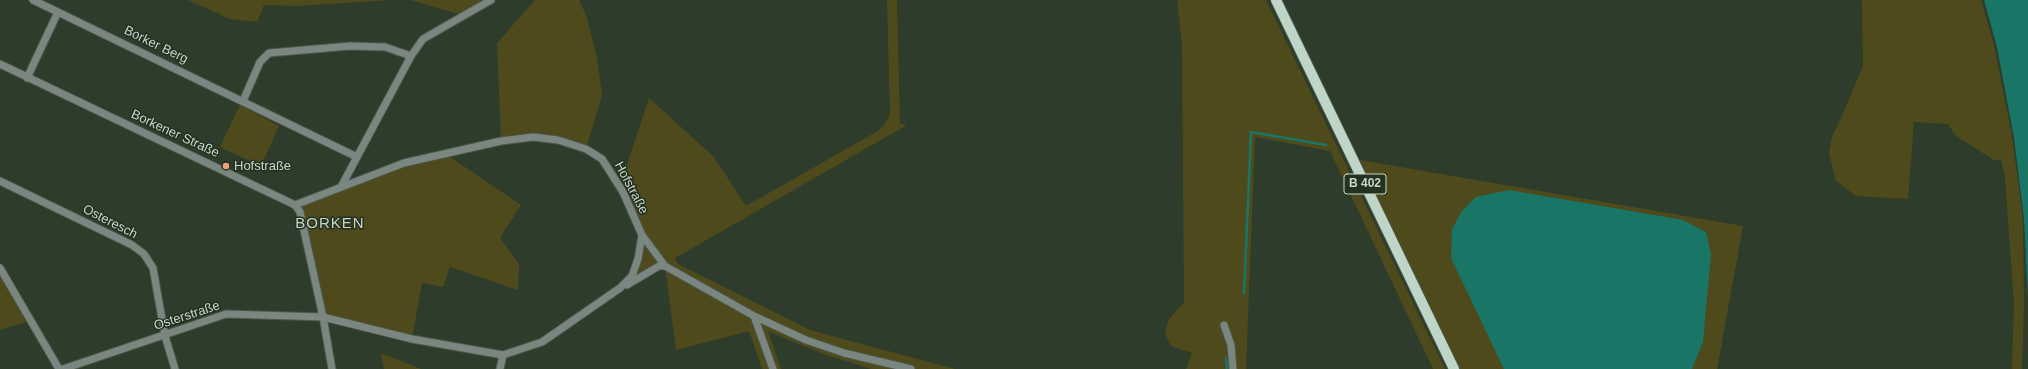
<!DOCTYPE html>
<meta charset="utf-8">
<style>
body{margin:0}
canvas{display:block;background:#2d3c2b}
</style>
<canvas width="2028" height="369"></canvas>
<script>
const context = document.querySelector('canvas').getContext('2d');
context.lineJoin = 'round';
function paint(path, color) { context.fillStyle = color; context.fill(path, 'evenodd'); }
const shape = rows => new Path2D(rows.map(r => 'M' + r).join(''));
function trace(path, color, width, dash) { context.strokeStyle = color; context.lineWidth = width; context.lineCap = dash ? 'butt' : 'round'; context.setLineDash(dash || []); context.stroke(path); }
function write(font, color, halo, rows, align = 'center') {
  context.font = font + ' Helvetica,sans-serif'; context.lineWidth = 3; context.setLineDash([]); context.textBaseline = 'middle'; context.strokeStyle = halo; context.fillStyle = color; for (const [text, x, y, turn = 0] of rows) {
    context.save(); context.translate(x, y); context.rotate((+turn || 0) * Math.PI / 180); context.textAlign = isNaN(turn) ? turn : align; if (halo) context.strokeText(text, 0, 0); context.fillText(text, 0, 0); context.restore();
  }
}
const green = shape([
 [188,0,392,0,296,6,264,5,257,22,230,19],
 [411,0,491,0,465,16],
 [535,0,579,0,586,15,597,58,602,95,586,149,558,140,501,141,497,43],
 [887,0,897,0,900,124,907,125,675,258,678,264,810,330,955,369,871,369,823,354,768,331,781,369,762,369,749,331,676,350,665,266,620,288,632,276,642,235,623,192,623,177,649,98,714,157,746,206,876,132,884,125,890,115],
 [1177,0,1266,0,1445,369,1433,369,1330,151,1255,137,1246,369,1186,369,1192,353,1171,346,1165,333,1169,319,1184,302,1182,44],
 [1862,0,1981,0,1994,45,2012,136,2023,220,2024,302,2022,369,2012,369,2014,303,2005,178,2001,159,1995,161,1955,135,1948,124,1914,122,1908,199,1856,196,1836,181,1829,154,1832,136,1838,125,1863,66],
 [240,105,279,126,261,166,220,147],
 [446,154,521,205,500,238,519,264,518,290,450,267,443,287,422,283,412,339,323,317,295,205,374,173],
 [1354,159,1743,226,1717,369,1454,369],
 [0,268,29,321,0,330],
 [381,353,421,369,384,369]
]);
const water = shape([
 [1984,0,2028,0,2028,297,2024,219,2014,138,1997,47],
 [1509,190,1683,220,1706,232,1711,254,1703,342,1692,369,1504,369,1451,258,1452,229,1462,211,1476,197]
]);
const stream = shape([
 [1244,294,1251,132,1326,145],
 [1226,358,1227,369]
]);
const street = shape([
 [33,0,357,157],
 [0,64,295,205,300,212,323,317,332,369],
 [27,78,58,12],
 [243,101,260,62,269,53,350,46,385,47,411,56],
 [0,181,132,245,144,254,153,268,165,336,175,369],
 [341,187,411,56,423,39,491,0],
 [642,235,665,266,754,316,806,340,844,353,911,369],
 [0,268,59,369],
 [627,285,659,266,665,266],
 [754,316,773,369],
 [1224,325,1231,345,1233,369],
 [63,369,226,314,323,317,412,339,503,355,542,342,620,288,632,276,638,259,642,235,623,192,602,159,586,149,558,140,533,137,501,141,404,163,295,205],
 [500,369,503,355]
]);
const primary = shape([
 [1276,0,1454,369]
]);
const markers = [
 [226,166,4,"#efa378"]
];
const shields = [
 [1365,184,42]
];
const shieldNames = [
 ["B 402",1365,184]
];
const streetNames = [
 ["Borker Berg",156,45,26],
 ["Borkener Straße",175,134,25],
 ["Hofstraße",631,188,62],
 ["Osteresch",110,222,27],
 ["Osterstraße",187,316,-18]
];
const poiNames = [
 ["Hofstraße",234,166]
];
const quarterNames = [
 ["BORKEN",330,224]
];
paint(green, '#4e4a1b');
paint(water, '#197666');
trace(stream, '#197666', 2.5);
trace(street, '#495848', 9);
trace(primary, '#495848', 12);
trace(street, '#7b8680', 7);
trace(primary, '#bfd5c8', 10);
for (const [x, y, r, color] of markers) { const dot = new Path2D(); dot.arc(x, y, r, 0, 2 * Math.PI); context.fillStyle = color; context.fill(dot); trace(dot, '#233121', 1.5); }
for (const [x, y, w] of shields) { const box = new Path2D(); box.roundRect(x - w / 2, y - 10, w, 20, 3); context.fillStyle = '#233121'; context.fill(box); trace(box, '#cbd5ca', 1); }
write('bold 12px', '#cbd5ca', null, shieldNames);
write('13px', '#cbd5ca', '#233121', streetNames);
write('13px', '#cbd5ca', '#233121', poiNames, 'left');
context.letterSpacing = '1px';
write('15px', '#cbd5ca', '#233121', quarterNames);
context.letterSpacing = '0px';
</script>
